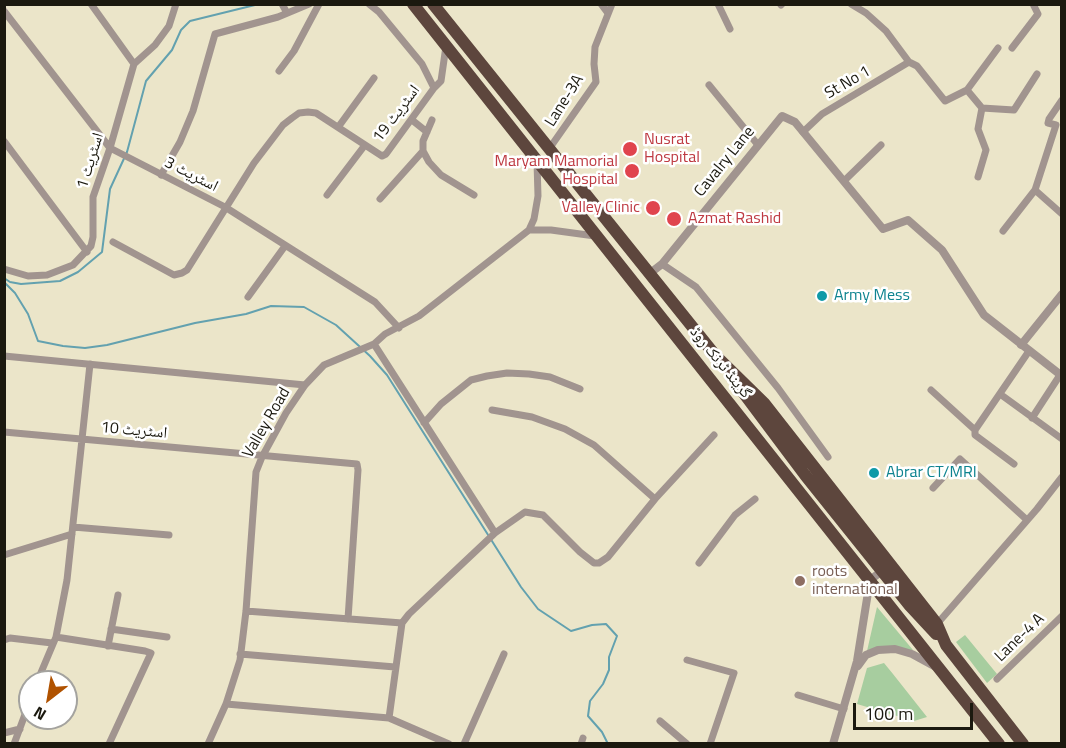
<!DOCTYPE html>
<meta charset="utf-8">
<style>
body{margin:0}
#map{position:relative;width:1066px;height:748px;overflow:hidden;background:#ebe5c9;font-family:"Titillium Web",sans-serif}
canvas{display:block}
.frame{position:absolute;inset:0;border:6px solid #1b190f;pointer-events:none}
.north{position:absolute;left:18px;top:670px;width:60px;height:60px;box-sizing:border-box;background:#fff;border:2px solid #a4a39f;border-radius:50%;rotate:211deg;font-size:16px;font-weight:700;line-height:24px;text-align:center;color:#1b190f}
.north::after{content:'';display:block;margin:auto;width:21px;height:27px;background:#b05200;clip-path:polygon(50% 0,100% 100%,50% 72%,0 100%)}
.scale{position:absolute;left:853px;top:703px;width:120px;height:27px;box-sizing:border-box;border:3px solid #1b190f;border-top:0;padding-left:8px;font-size:18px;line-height:21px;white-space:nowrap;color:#1b190f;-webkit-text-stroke:4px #fff;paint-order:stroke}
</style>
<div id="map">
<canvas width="1066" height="748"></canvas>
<div class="frame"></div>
<div class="north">N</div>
<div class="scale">100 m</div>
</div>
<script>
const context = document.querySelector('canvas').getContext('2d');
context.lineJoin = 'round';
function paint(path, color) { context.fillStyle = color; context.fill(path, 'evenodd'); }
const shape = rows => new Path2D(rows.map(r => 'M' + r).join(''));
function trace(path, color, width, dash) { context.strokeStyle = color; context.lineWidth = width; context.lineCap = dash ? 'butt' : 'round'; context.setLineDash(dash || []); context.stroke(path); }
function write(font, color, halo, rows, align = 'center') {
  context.font = font + ' "Titillium Web","Noto Naskh Arabic",sans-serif'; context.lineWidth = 5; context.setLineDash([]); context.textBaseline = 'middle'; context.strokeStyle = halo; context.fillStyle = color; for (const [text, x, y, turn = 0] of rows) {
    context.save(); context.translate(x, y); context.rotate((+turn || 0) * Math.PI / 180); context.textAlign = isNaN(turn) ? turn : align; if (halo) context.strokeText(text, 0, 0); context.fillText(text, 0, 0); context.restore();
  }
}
const green = shape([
 [877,607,913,650,867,651],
 [965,635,997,674,987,683,956,642],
 [884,663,893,674,927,717,914,721,857,704,867,668]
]);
const stream = shape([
 [4,278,10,282,21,284,60,281,78,272,102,252,110,189,127,152,146,81,172,50,181,30,190,21,259,4],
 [4,282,15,293,28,314,38,341,63,346,85,348,107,345,195,323,246,314,271,306,304,307,336,325,370,356,387,375,521,587,538,609,571,631,592,625,606,624,617,636,609,657,609,670,603,684,590,701,588,716,602,732,608,744]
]);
const minor = shape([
 [91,4,134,64],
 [282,4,287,13],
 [369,4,379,12,422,64,434,88,441,81,446,46],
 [601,4,607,12],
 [718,4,730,29],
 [851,4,866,13,886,31,909,62,917,66,945,101,967,90,998,48],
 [781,5,782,4],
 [4,11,110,148,225,207,375,302,399,328],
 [1012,48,1038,14,1033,4],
 [279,71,294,51,319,4],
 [709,85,758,145],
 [967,90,982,108,978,129,986,150,978,177],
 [1062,100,1049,119,1048,123,1056,125,1035,190,1062,214],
 [982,108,1014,110,1037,74],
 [412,120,427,132],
 [432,120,423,141,423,151,429,162,441,175,474,195],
 [339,126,374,78],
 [803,132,822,114,909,62],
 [4,141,87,252],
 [549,149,596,82,594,64,595,47,612,4],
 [161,175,180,142,193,111,215,34,278,17,309,4],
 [844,181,881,145],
 [327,195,365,145],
 [380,199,423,151],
 [529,230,551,230,595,236],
 [1003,231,1035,190],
 [113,242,174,275,182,273,187,270,254,163,283,125,292,118,299,113,308,112,316,113,382,156,386,154,434,88],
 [662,264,696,287,778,388,828,457],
 [4,269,28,276,47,275,73,265,91,246,93,237,93,197,110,148,134,64,155,45,169,26,176,4],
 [248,297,285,246],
 [374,344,495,533],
 [4,356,305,385],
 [931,390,975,430,975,435,1014,464],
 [1000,394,1062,439],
 [492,410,532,417,565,429,594,445,655,499],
 [1032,418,1060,375],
 [424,423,441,404,471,380,487,376,507,373,529,374,550,377,580,389],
 [975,430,1029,351],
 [4,432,357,464,358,470,348,619],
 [933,488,960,459,1027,520],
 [73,527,169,535],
 [4,555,72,534],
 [699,563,735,515,755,499],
 [246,611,402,623],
 [937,624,1037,509,1062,477],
 [111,629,167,637],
 [56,637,145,651,151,653,109,744],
 [4,640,10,638,52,643],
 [108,646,118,595],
 [240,654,395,667],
 [687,660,734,673,710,744],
 [997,679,1062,616],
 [37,682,56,637,67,580,90,364],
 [798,695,844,709],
 [226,704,389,718,449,744],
 [389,718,402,623,409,614,495,533,525,512,543,515,580,552,594,563,599,563,608,557,655,499,714,435],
 [660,721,687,744],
 [4,733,20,729],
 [14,744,30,701],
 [208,744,226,704,240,660,246,611,256,472,262,457,286,413,305,385,324,365,374,344,385,334,419,316,529,230,534,219,538,196,537,162],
 [464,744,504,654],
 [581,744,583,738]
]);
const tertiary = shape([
 [649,274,662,264,782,116,795,122,883,229,908,220,942,250,984,315,1062,376],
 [1021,345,1062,294],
 [858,666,866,655,878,650,895,649,912,654,934,666],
 [833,744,857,661,870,580,882,571]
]);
const trunk = shape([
 [413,4,999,744],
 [433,4,715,355,764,403,937,624,946,645,1023,744],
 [739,387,805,475,910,606,936,634]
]);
const markers = [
 [630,149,8,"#e0444e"],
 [632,171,8,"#e0444e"],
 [653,208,8,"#e0444e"],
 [674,219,8,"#e0444e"],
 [822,296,6,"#0f9aa8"],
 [874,473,6,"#0f9aa8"],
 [800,581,6,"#8d6e63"]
];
const streetNames = [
 ["St No 1",848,83,-30],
 ["Lane-3A",565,101,-58],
 ["اسٹریٹ 19",397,114,-53],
 ["اسٹریٹ 1",91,161,-73],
 ["Cavalry Lane",725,162,-51],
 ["اسٹریٹ 3",191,175,27],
 ["گرینڈ ٹرنک روڈ",720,363,51],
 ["Valley Road",267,423,-60],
 ["اسٹریٹ 10",134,431,5],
 ["Lane-4 A",1020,638,-44]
];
const healthNames = [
 ["Nusrat",644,140],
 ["Hospital",644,158],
 ["Maryam Mamorial",618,162,"right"],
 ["Hospital",618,180,"right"],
 ["Valley Clinic",640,208,"right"],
 ["Azmat Rashid",688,219]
];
const cultureNames = [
 ["Army Mess",834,296],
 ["Abrar CT/MRI",886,473]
];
const educationNames = [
 ["roots",812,572],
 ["international",812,590]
];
paint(green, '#a7cd9f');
trace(stream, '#63a1af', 2);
trace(minor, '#a1948f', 7);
trace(tertiary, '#a1948f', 8);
trace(trunk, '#5d463d', 12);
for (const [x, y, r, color] of markers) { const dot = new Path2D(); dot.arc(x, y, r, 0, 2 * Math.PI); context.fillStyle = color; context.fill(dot); trace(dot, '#fff', 2); }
write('16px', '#1b190f', '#fff', streetNames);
write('16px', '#be3a42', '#fff', healthNames, 'left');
write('16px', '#0d838f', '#fff', cultureNames, 'left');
write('16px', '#785e54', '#fff', educationNames, 'left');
</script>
